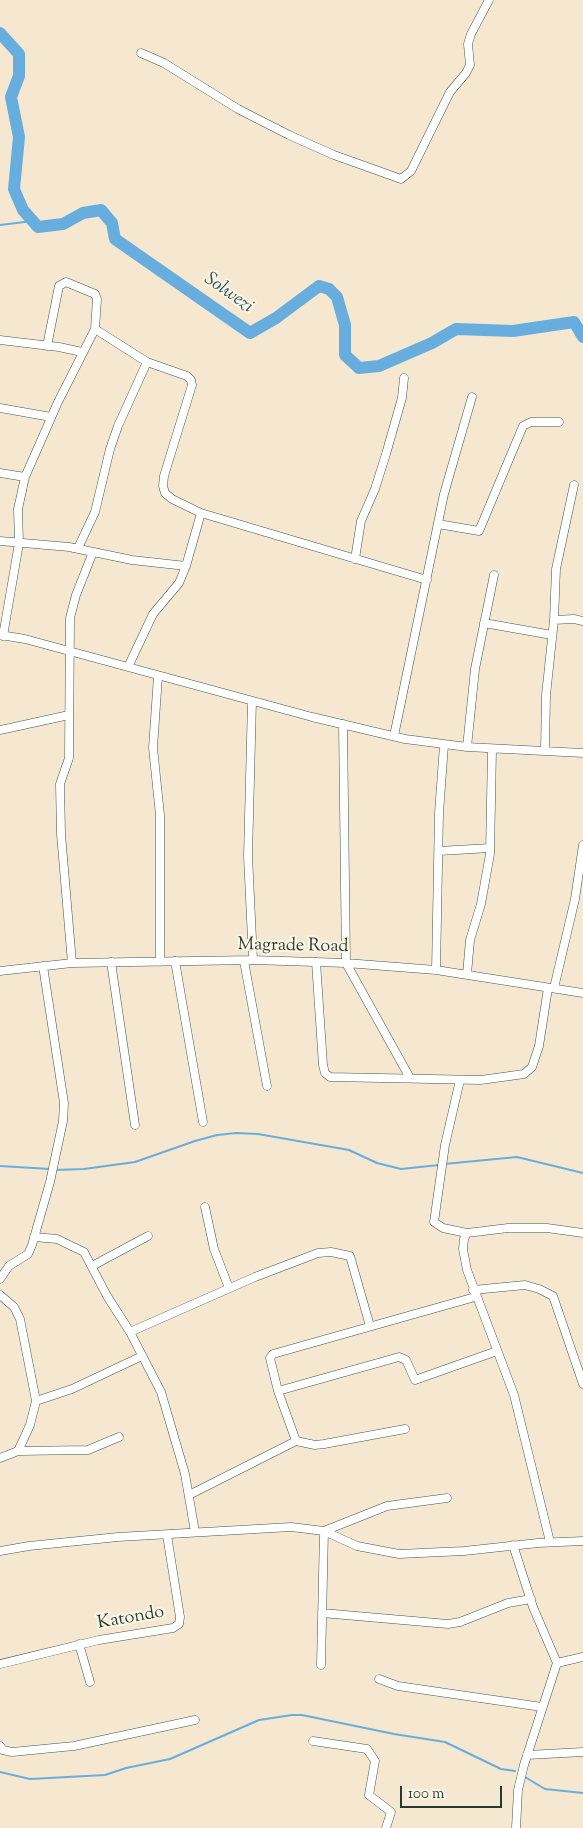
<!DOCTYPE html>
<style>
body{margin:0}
#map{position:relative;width:583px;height:1828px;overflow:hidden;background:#f6e8d0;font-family:"Sorts Mill Goudy",serif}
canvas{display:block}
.scale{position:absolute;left:400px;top:1786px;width:102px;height:22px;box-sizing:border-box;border:2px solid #1f3d34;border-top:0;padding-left:6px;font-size:15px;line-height:18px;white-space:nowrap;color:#1f3d34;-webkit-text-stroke:4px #fcf5e5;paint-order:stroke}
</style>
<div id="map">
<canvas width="583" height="1828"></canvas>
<div class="scale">100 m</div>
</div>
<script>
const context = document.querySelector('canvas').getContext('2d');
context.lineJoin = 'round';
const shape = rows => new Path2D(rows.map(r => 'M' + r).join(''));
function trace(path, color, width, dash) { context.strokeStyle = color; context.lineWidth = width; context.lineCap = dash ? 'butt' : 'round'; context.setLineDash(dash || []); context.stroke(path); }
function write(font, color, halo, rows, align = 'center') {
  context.font = font + ' "Sorts Mill Goudy",serif'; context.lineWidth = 4; context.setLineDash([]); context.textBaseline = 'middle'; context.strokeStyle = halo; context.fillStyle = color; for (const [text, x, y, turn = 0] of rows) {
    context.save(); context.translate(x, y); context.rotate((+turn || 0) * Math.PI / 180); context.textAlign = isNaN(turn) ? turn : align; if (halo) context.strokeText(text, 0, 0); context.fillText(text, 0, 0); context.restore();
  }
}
const stream = shape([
 [0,225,33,221],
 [444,1164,517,1157,583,1173],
 [0,1166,50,1169],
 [55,1170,84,1169,135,1162,195,1141,217,1135,236,1133,258,1134,349,1150,377,1163,401,1169,439,1165],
 [0,1772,30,1779,105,1775,126,1768,170,1759,259,1720,292,1715,302,1715,394,1734,445,1742,501,1769,515,1771],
 [525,1777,545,1789,583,1793]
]);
const river = shape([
 [0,33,19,54,19,76,11,97,19,137,14,189,23,210,38,227,63,224,83,213,101,210,112,223,115,239,250,333,276,318,319,286,329,289,337,297,345,325,345,355,359,368,379,366,432,343,456,329,513,331,574,322,583,337]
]);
const minor = shape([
 [141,53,164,63,238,109,289,135,334,155,401,179,411,171,450,92,466,73,470,65,468,44,471,34,489,0],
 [95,329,147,362,187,376,191,380,192,385,164,476,163,486,165,493,172,499,201,513,427,580],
 [0,340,59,347,82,352],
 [0,408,51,417],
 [0,473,25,477],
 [438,524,479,531,523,426,531,422,559,422],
 [0,541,69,547,132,560,186,566],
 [78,548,95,512,110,449,118,426,147,362],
 [355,559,361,521,375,489,386,454,402,398,404,378],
 [554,620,574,619,583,621],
 [484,623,552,635],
 [0,635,25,639,312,717,405,739,467,747,583,753],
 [3,636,19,543,18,509,25,477,58,402,95,329,97,299,95,294,66,282,59,286,47,346],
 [128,667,153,614,179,583,186,566,201,513],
 [158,676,153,748,160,815,160,962],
 [252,701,248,856,253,960],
 [343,724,346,963,410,1078],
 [0,730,69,715],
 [394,736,444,494,472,397],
 [467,747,475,669,494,575],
 [545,751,546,695,554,620,556,569,574,485],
 [439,851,490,848],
 [175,961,203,1122],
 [244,961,267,1086],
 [111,962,135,1125],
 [316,962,323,1065,325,1073,330,1077,481,1080,524,1074,532,1067,539,1046,548,988],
 [72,963,61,834,60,784,69,758,70,618,76,595,93,552],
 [436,970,439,813,444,745],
 [0,971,72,963,253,960,346,963,436,970,583,993],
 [467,974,470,940,481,904,490,854,492,749],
 [554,988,575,899,583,845],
 [460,1080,445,1145,434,1222,443,1228,467,1233],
 [205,1207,214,1249,229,1288],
 [34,1237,57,1239,84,1252,107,1296,130,1332,161,1392,185,1474,195,1532],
 [92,1266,148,1236],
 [0,1279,9,1266,28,1254,32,1245,50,1182,63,1121,64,1103,43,966],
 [473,1290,525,1285,539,1289,553,1296,583,1384],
 [0,1295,14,1307,20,1319,36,1401,30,1425,18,1451,0,1458],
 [130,1332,255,1277,318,1253,331,1252,350,1256,370,1326],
 [278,1391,399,1357,406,1360,415,1380,497,1351],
 [36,1401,72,1389,142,1356],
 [405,1429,324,1444,315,1445,296,1441,278,1391,270,1358,273,1354,475,1297],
 [18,1451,88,1450,119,1437],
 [189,1495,296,1441],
 [550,1542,514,1395,467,1270,463,1249,464,1239,467,1233,508,1228,547,1228,583,1233],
 [513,1545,533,1607,557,1663],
 [0,1551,29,1546,118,1537,291,1527,324,1531,357,1546,399,1554,464,1551,538,1543,583,1541],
 [322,1613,448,1624,460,1622,508,1603,531,1599],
 [79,1644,90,1682],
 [0,1664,99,1640,173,1628,179,1624,180,1617,167,1535],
 [321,1665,324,1531,387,1506,447,1498],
 [379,1679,398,1686,542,1707],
 [313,1741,367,1749,375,1761,369,1795,391,1812,386,1828],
 [0,1746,3,1750,12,1752,74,1746,195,1720],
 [527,1755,583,1752],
 [516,1828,518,1790,524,1765,557,1663,583,1657]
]);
const streetNames = [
 ["Magrade Road",293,947,1],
 ["Katondo",131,1619,-10]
];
const waterNames = [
 ["Solwezi",228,294,35]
];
trace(stream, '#67aede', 2);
trace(river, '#67aede', 12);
trace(minor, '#3f574b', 9);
trace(minor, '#fff', 8);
write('18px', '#1f3d34', '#fcf5e5', streetNames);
write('italic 19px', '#31595e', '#fcf5e5', waterNames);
</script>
